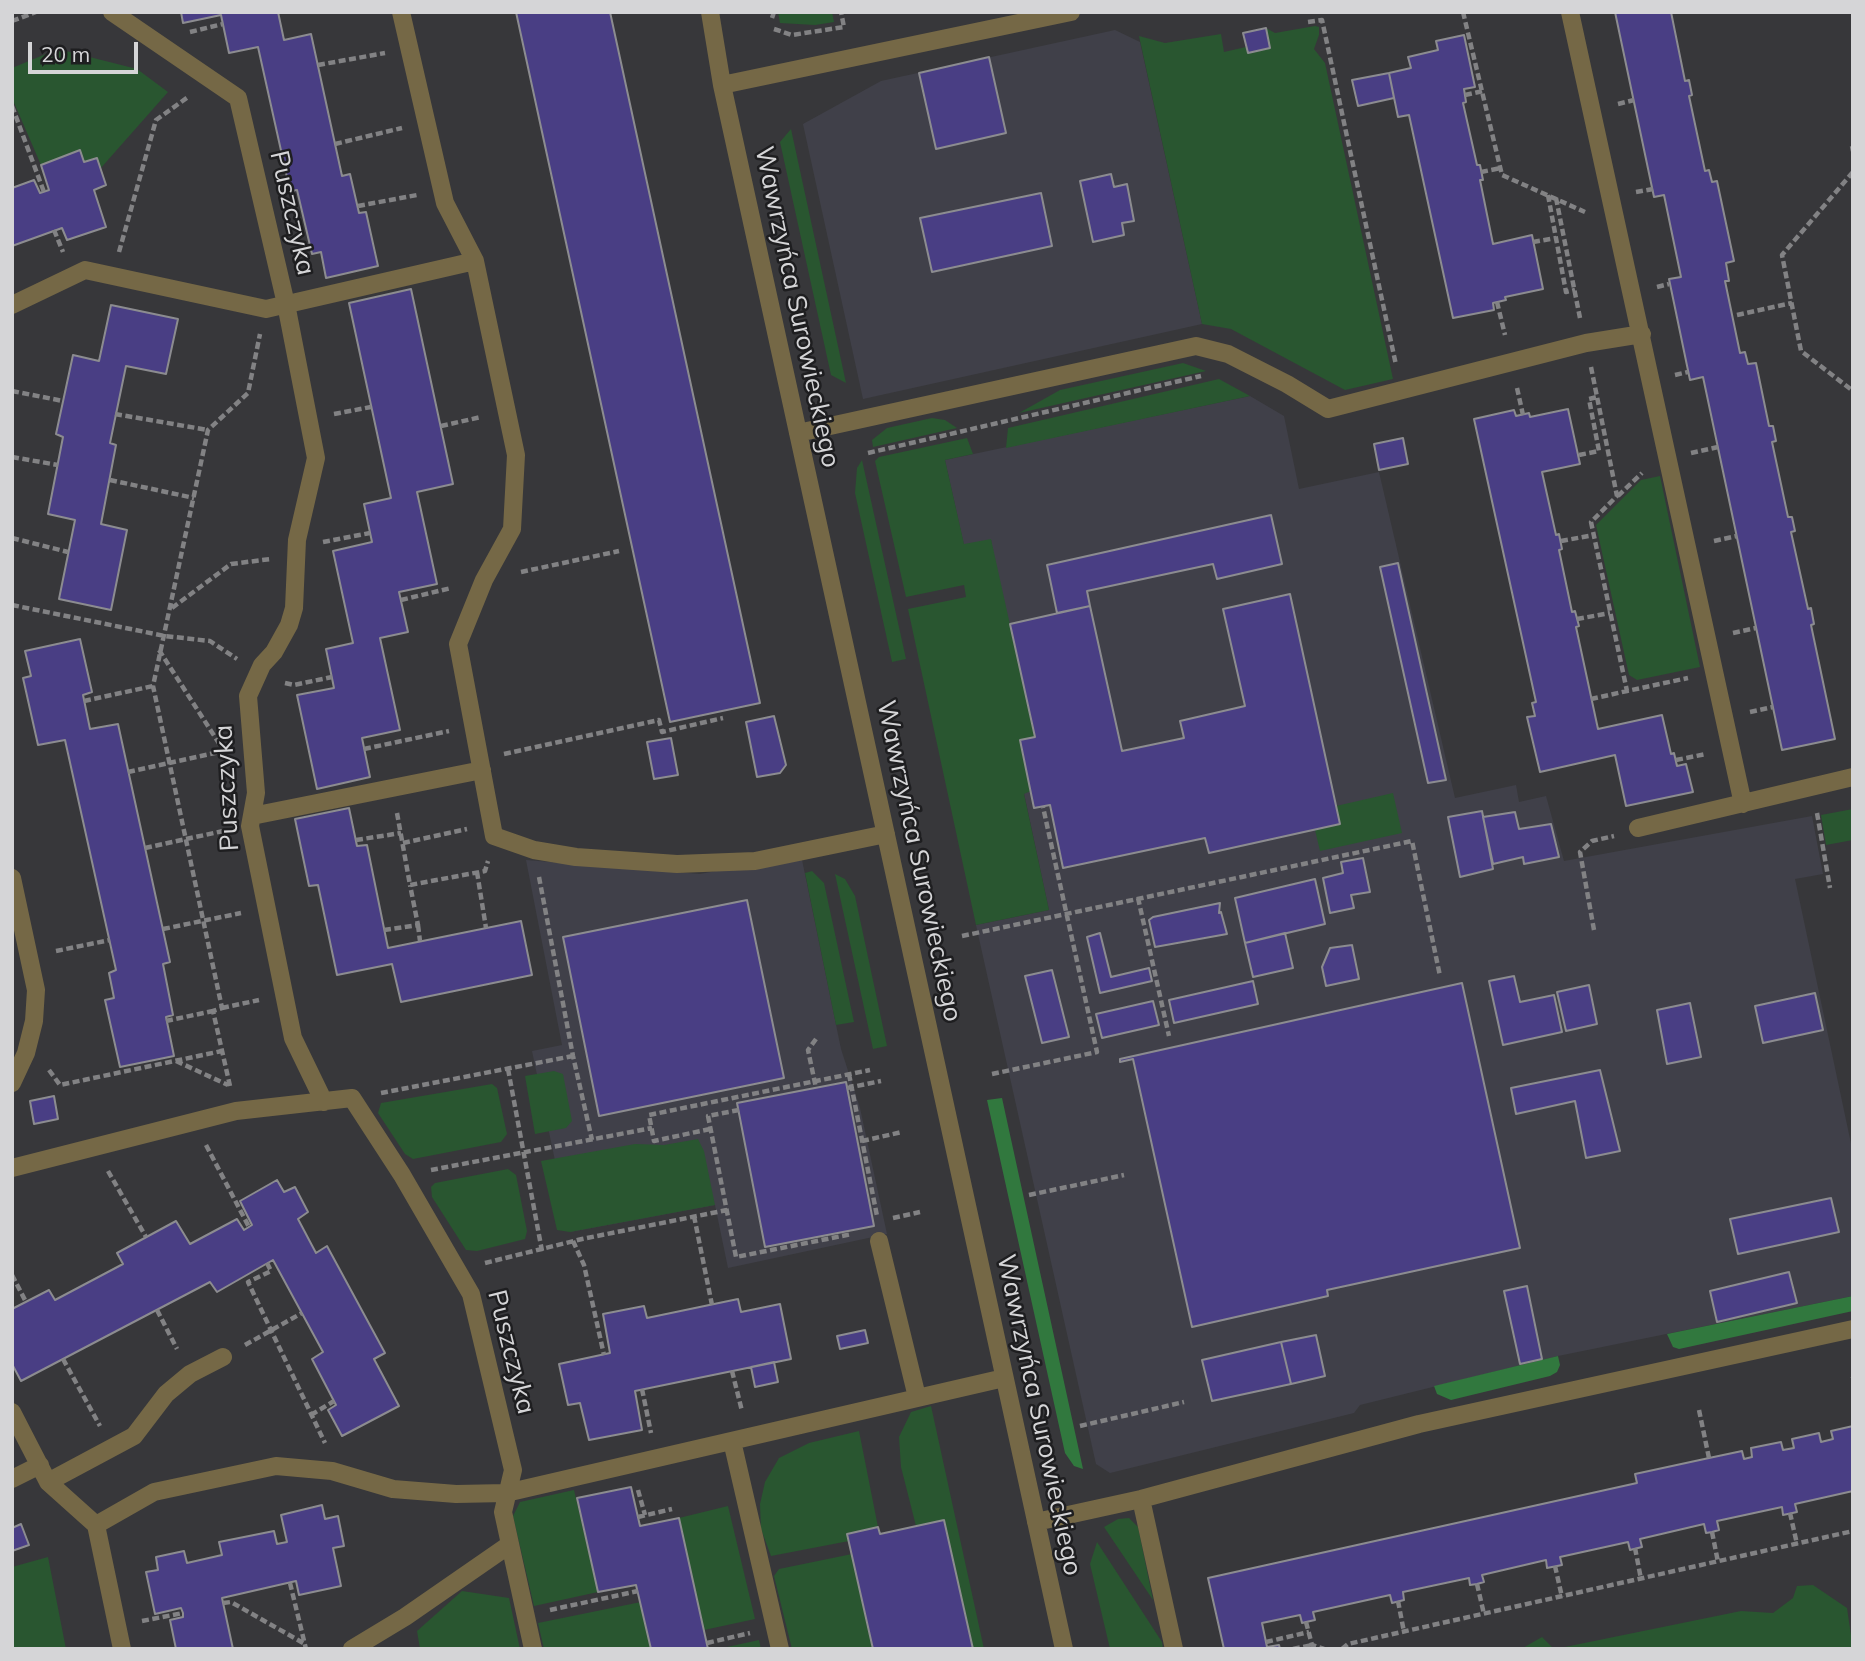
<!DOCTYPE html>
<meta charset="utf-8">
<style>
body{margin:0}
#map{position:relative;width:1865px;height:1661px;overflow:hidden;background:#37373a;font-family:Mulish,sans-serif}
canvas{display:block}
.frame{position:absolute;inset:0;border:14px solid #d5d5d7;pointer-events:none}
.scale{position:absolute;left:28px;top:42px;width:110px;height:32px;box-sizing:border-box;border:4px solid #d5d5d7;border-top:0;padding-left:9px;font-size:21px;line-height:24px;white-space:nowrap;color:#d5d5d7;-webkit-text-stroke:5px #1e1e20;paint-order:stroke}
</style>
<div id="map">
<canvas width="1865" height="1661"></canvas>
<div class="frame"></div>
<div class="scale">20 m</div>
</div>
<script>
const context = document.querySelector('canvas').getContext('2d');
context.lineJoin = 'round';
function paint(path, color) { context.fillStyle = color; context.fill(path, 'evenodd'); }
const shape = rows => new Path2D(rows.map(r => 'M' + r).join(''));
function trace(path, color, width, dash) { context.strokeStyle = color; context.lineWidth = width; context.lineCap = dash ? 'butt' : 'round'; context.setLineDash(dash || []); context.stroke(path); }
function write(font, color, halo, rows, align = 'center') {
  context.font = font + ' Mulish,sans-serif'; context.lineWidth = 5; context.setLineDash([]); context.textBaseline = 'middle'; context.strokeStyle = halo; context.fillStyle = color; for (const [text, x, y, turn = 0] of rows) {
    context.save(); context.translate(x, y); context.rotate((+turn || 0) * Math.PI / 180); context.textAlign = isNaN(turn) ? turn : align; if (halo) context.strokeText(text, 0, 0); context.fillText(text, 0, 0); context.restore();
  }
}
const built = shape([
 [1115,30,1140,42,1202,324,863,399,803,124,881,81],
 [1250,396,1284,416,1299,489,1379,472,1455,798,1516,785,1519,802,1546,796,1564,861,1812,816,1823,874,1795,879,1853,1153,1853,1296,1558,1356,1360,1405,1354,1413,1110,1473,1096,1464,976,925,1049,910,1024,793,1031,791,1020,741,991,540,964,545,945,460],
 [1337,806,1401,833,1315,831,1340,824],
 [801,855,841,1049,860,1108,887,1234,728,1268,715,1205,570,1232,532,1051,562,1045,526,860,700,874]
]);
const green = shape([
 [778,12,832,12,834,22,815,25,780,23],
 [1315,26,1319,27,1319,35,1314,49,1325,63,1393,379,1345,390,1231,329,1202,324,1139,36,1165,43,1221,34,1224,52,1246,47,1248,53,1270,48,1266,28,1275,33],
 [58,49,137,69,168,92,100,169,97,158,84,162,79,150,41,165,12,98,12,68],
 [791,129,846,383,831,375,780,142],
 [1183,363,1206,371,1019,413,1060,390],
 [1219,379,1250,396,1006,448,1008,428],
 [932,418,945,420,957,428,873,447,872,440,887,428],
 [967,438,973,454,945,460,964,544,991,539,1035,737,1020,741,1031,791,1024,794,1049,910,976,925,908,609,966,597,964,585,906,597,875,461,879,457],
 [862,460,906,659,892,662,855,493,857,468],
 [1660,476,1700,667,1637,680,1629,675,1596,525,1641,480],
 [1393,793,1402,833,1320,851,1315,830,1340,824,1336,806],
 [1853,809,1853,840,1826,845,1821,815],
 [812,871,824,883,854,1022,836,1025,805,873],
 [835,874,845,879,855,896,887,1046,873,1049],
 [554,1071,563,1074,572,1121,566,1128,535,1134,525,1076],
 [492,1084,497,1088,507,1134,501,1142,413,1159,405,1154,378,1113,381,1103],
 [698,1139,704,1151,715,1205,570,1232,557,1230,541,1161,635,1144,664,1145],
 [508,1169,516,1175,527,1231,525,1239,477,1251,466,1250,432,1197,431,1187,435,1183],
 [931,1406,984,1649,973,1649,944,1520,916,1526,901,1467,899,1437,911,1412],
 [859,1431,878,1527,848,1534,849,1541,771,1556,761,1529,760,1504,765,1482,779,1458,809,1443],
 [574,1490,598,1592,534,1606,513,1516,520,1502],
 [728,1506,755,1619,704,1630,679,1518],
 [1129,1518,1138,1527,1153,1600,1104,1527,1118,1519],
 [1097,1542,1162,1642,1163,1649,1110,1649,1090,1564],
 [852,1554,873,1649,792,1649,774,1576,779,1569],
 [48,1557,66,1649,12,1649,12,1567],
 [1813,1585,1847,1608,1853,1649,1555,1649,1741,1611,1773,1613,1793,1598,1797,1586],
 [462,1591,509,1598,520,1649,420,1649,417,1631],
 [641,1602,651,1649,544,1649,538,1623],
 [1542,1637,1554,1649,1521,1649],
 [759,1640,761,1649,718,1649]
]);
const forest = shape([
 [1002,1098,1083,1469,1074,1466,1065,1453,987,1100],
 [1853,1296,1853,1311,1679,1349,1673,1347,1667,1334],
 [1558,1356,1560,1365,1557,1372,1550,1376,1451,1400,1437,1394,1434,1386]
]);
const building = shape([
 [181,12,278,12,284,40,311,34,342,176,350,174,359,213,366,212,378,266,326,278,321,252,312,254,297,190,290,191,258,47,229,53,221,15,183,23,181,12],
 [516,12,610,12,760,703,670,722,516,12],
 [1615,12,1671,12,1685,81,1689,80,1692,95,1689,96,1705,171,1709,170,1712,182,1717,181,1734,261,1726,263,1729,281,1725,281,1740,353,1745,352,1748,364,1756,363,1769,426,1773,426,1776,441,1772,442,1788,517,1792,517,1795,531,1791,532,1808,609,1811,608,1814,624,1811,625,1835,739,1782,750,1703,377,1690,380,1669,279,1681,277,1664,195,1654,197,1615,12],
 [1266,28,1270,48,1248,53,1243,33,1266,28],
 [1464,35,1475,87,1464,89,1466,102,1463,103,1477,165,1480,165,1483,180,1480,180,1493,244,1532,235,1543,289,1505,297,1506,300,1493,303,1494,310,1453,318,1409,115,1398,117,1389,73,1411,68,1408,57,1438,50,1436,41,1464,35],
 [989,57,1006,133,936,149,919,73,989,57],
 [1389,73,1394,98,1358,106,1352,80,1389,73],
 [80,150,84,162,97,158,106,185,94,190,106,227,67,240,62,228,12,246,12,188,34,180,40,193,49,190,41,165,80,150],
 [1111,174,1114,187,1127,184,1134,221,1122,223,1124,235,1093,242,1080,181,1111,174],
 [1041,193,1052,246,932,272,920,218,1041,193],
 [411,289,453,484,417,492,437,584,399,592,408,632,380,638,400,730,362,738,370,777,317,789,297,695,334,688,326,649,353,643,333,551,372,542,364,504,391,498,349,303,411,289],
 [111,305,178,319,166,374,126,366,110,443,116,445,101,524,127,530,111,610,59,599,75,520,48,514,63,437,56,434,73,355,99,361,111,305],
 [1568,409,1580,464,1542,472,1556,535,1559,534,1562,549,1559,550,1572,612,1575,611,1579,626,1576,627,1598,729,1662,715,1671,754,1674,753,1677,766,1686,764,1693,792,1626,806,1615,755,1540,772,1527,717,1535,716,1532,703,1536,702,1474,419,1514,410,1516,416,1529,413,1530,417,1568,409],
 [1403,438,1408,464,1379,470,1374,444,1403,438],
 [1271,515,1282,564,1217,579,1213,564,1087,591,1090,606,1057,613,1047,565,1271,515],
 [1398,563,1446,780,1428,783,1380,567,1398,563],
 [1290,594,1340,824,1209,853,1205,838,1063,868,1050,805,1034,808,1020,740,1035,737,1010,624,1090,606,1122,751,1184,738,1180,721,1245,706,1223,609,1290,594],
 [80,639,92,692,83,695,90,729,118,724,170,962,163,964,173,1015,166,1017,174,1056,120,1067,105,1000,114,998,109,973,116,970,65,740,38,745,23,678,31,676,25,651,80,639],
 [774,716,786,765,780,773,757,777,746,722,774,716],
 [671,738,678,775,654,779,647,742,671,738],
 [349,808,357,846,367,845,388,948,521,921,532,975,401,1002,392,964,337,975,318,885,309,886,295,819,349,808],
 [1482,811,1493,869,1460,877,1448,817,1482,811],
 [1515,812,1519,829,1551,824,1559,857,1524,864,1523,857,1493,864,1483,817,1515,812],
 [1363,858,1370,892,1351,895,1354,908,1330,913,1323,878,1343,873,1341,862,1363,858],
 [1315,879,1325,924,1245,943,1235,898,1315,879],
 [747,900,784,1078,599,1116,563,937,747,900],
 [1220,903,1219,913,1221,912,1227,934,1155,947,1149,920,1153,917,1220,903],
 [1100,933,1111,977,1149,968,1152,981,1100,993,1087,937,1100,933],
 [1285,933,1293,968,1253,977,1245,943,1285,933],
 [1352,945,1359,979,1326,986,1322,967,1330,948,1352,945],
 [1052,970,1069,1037,1042,1043,1025,976,1052,970],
 [1514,976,1520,1002,1554,995,1562,1032,1503,1045,1489,981,1514,976],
 [1253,981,1258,1004,1174,1023,1169,1000,1253,981],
 [1462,983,1520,1248,1327,1290,1328,1296,1192,1327,1133,1059,1120,1062,1120,1059,1462,983],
 [1589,985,1597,1024,1566,1031,1557,992,1589,985],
 [1815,993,1823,1030,1763,1043,1755,1006,1815,993],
 [1153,1001,1159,1025,1102,1038,1096,1014,1153,1001],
 [1690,1003,1701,1057,1667,1064,1657,1010,1690,1003],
 [1600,1070,1620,1151,1586,1158,1575,1101,1516,1114,1511,1088,1600,1070],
 [846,1082,874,1226,765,1247,737,1103,846,1082],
 [54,1096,58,1119,34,1124,30,1101,54,1096],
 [277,1180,284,1192,295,1187,308,1212,298,1219,316,1253,327,1246,385,1353,374,1359,399,1406,342,1436,328,1410,336,1405,312,1359,323,1352,273,1260,217,1292,210,1282,21,1381,12,1364,12,1309,49,1290,55,1300,123,1264,117,1253,176,1221,190,1244,237,1219,244,1230,252,1225,240,1201,277,1180],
 [1831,1198,1839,1232,1738,1254,1730,1219,1831,1198],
 [1789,1272,1797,1303,1717,1322,1710,1291,1789,1272],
 [1527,1286,1542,1359,1520,1364,1504,1291,1527,1286],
 [738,1299,741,1312,780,1304,791,1359,635,1391,642,1430,589,1440,580,1403,568,1405,559,1364,610,1353,603,1314,644,1306,647,1318,738,1299],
 [865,1330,868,1343,840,1349,837,1336,865,1330],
 [1316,1335,1325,1376,1291,1384,1281,1342,1316,1335],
 [1281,1342,1291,1384,1212,1401,1202,1360,1281,1342],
 [774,1362,778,1382,755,1387,751,1367,774,1362],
 [1853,1426,1853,1491,1795,1504,1797,1512,1783,1515,1782,1507,1717,1521,1719,1530,1712,1532,1706,1533,1704,1524,1640,1539,1642,1547,1630,1550,1628,1542,1560,1557,1562,1565,1547,1568,1546,1560,1482,1575,1484,1582,1477,1584,1470,1585,1469,1578,1403,1592,1404,1600,1392,1603,1390,1595,1313,1612,1315,1620,1306,1622,1302,1623,1300,1615,1262,1623,1267,1647,1279,1645,1280,1649,1224,1649,1208,1578,1637,1483,1635,1474,1709,1458,1742,1451,1744,1459,1752,1457,1751,1448,1781,1442,1783,1450,1794,1448,1792,1439,1819,1433,1821,1442,1833,1439,1831,1431,1853,1426],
 [631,1487,640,1526,679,1518,708,1649,651,1649,636,1585,598,1592,577,1498,631,1487],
 [322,1505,325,1519,338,1516,344,1546,333,1548,341,1586,299,1595,296,1581,222,1598,233,1649,176,1649,170,1620,183,1617,183,1613,181,1608,155,1614,146,1572,158,1570,156,1557,184,1551,187,1563,222,1555,219,1542,274,1531,277,1544,287,1542,281,1515,322,1505],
 [944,1520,973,1649,873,1649,847,1534,878,1527,880,1534,944,1520],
 [21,1524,29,1545,12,1551,12,1528,21,1524]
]);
const path = shape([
 [1463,12,1502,175,1585,212],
 [772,18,774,12],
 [12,21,36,12],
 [1308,22,1322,20,1396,365],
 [774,29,792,35,844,27,841,12],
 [190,32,223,24],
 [318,65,385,53],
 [1465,95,1483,91],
 [1618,104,1634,100],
 [12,106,44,192],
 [335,144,402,128],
 [1852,146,1853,151],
 [1481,172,1501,168],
 [1853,172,1782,255,1801,351,1853,391],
 [1636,192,1653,189],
 [1548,195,1566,292,1575,290],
 [1556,198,1580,318],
 [358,206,417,195],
 [54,230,63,252],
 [1533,242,1556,238],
 [119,252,156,120,188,97],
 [1657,287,1669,284],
 [1497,302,1505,335],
 [1737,315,1792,303],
 [1591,367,1617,496,1591,522,1627,691,1688,678],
 [1675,375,1688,372],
 [1517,388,1523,415],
 [12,391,63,401],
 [115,414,208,430],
 [334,414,371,407],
 [441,426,481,417],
 [868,453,1201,376],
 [1691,453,1718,447],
 [1579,455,1599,451,1589,399,1597,397],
 [12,457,58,465],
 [110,480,194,498],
 [1618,496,1642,473],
 [12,538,68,552],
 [1561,541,1594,535],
 [1714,541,1737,536],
 [323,542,370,533],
 [521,572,619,551],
 [401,600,451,588],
 [12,605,165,636,210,641,237,659],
 [172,608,231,564,271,559],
 [1577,619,1610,613],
 [1733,633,1756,628],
 [159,650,224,751],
 [285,683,294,685,332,677],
 [1591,699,1627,691],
 [84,701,153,686],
 [1750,712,1773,707],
 [364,749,449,731],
 [504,754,659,720,662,732,723,718],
 [1676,760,1706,754],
 [128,772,224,751],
 [397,813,410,885,485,871,488,861],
 [1817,813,1830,888],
 [356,840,401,833],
 [403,843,467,829],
 [145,848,223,831],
 [477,872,486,928],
 [539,877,573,1056,592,1140],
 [1138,898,1169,1036],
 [418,925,420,941],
 [163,929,241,913],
 [384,930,418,925,410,885],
 [1594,930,1580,852,1592,841,1614,836],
 [962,936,1412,841,1440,976],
 [56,951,110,940],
 [222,1008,259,1000],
 [166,1021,213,1011],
 [816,1039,808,1050,816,1088],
 [176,1061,228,1085],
 [508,1069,542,1251],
 [49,1070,60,1085,222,1051],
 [849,1074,877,1216],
 [992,1074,1097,1052,1043,807],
 [230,1086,213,1011,222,1008,153,686,208,430,248,393,260,334],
 [847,1088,881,1081],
 [381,1093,573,1056],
 [739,1110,708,1116,736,1257,852,1234],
 [710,1129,654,1141,649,1115,870,1070],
 [862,1141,902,1132],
 [206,1145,249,1227],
 [431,1170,652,1128],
 [108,1171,146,1237],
 [1029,1195,1124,1175],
 [694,1216,712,1305],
 [893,1218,920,1212],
 [573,1241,584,1265,604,1355],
 [267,1263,271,1271,248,1282,325,1443],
 [485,1263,582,1239,727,1210],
 [12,1275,26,1302],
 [157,1310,177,1349],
 [245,1345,302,1313],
 [63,1359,100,1426],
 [732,1371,742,1411],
 [1853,1377,1853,1378],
 [642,1389,651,1433],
 [1699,1410,1709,1458],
 [311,1415,334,1401],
 [1080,1426,1184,1402],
 [638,1490,645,1515],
 [1790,1513,1797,1544],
 [638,1517,672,1509],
 [1712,1532,1718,1562],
 [1635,1548,1641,1579],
 [1555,1566,1562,1597],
 [290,1583,306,1649],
 [1477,1584,1484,1614],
 [1398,1601,1404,1632],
 [223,1603,231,1602,305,1644],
 [550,1610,638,1591],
 [142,1621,183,1613],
 [1306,1622,1312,1645,1324,1649],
 [1266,1642,1309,1632],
 [707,1643,750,1633],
 [1293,1649,1312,1645],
 [1342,1649,1348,1644,1853,1531]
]);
const minor = shape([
 [112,12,238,98,286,304,316,458,297,540,294,608,289,625,274,652,262,665,248,696,256,793,250,826,293,1038,324,1102],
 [401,12,445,203,475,261,516,455,512,529,484,580,458,644,494,836,534,850,576,857,677,864,755,861,886,834],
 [710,12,722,85,1064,1649],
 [1570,12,1743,804],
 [722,85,1071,12],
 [12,305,85,270,266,309,475,261],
 [798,433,1196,346,1228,354,1287,384,1328,409,1586,343,1642,334],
 [252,816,482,770],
 [1638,828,1853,777],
 [12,878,36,990,34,1021,26,1053,12,1083],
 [12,1168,236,1111,352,1098,402,1175,471,1294,513,1470,503,1512,533,1649],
 [879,1241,917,1397],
 [12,1412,48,1482,96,1525,122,1649],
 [732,1441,780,1649],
 [12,1479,40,1465],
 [48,1482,134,1436,166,1394,190,1374,223,1357],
 [1141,1499,1174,1649],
 [1036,1522,1141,1499,1419,1424,1853,1329],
 [96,1525,154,1492,276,1466,332,1471,393,1489,456,1494,506,1493,1004,1378],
 [352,1649,405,1617,509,1545]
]);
const streetNames = [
 ["Puszczyka",292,213,77],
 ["Wawrzyńca Surowieckiego",797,307,78],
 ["Puszczyka",227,788,-93],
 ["Wawrzyńca Surowieckiego",919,861,78],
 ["Puszczyka",511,1352,76],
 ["Wawrzyńca Surowieckiego",1039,1415,78]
];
paint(built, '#404049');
paint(green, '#295630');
paint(forest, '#31783e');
paint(building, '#493e84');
trace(building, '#8c8c90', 2);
trace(path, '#828284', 4.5, [7, 3.5]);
trace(minor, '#756846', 18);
write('26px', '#d5d5d7', '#1e1e20', streetNames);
</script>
